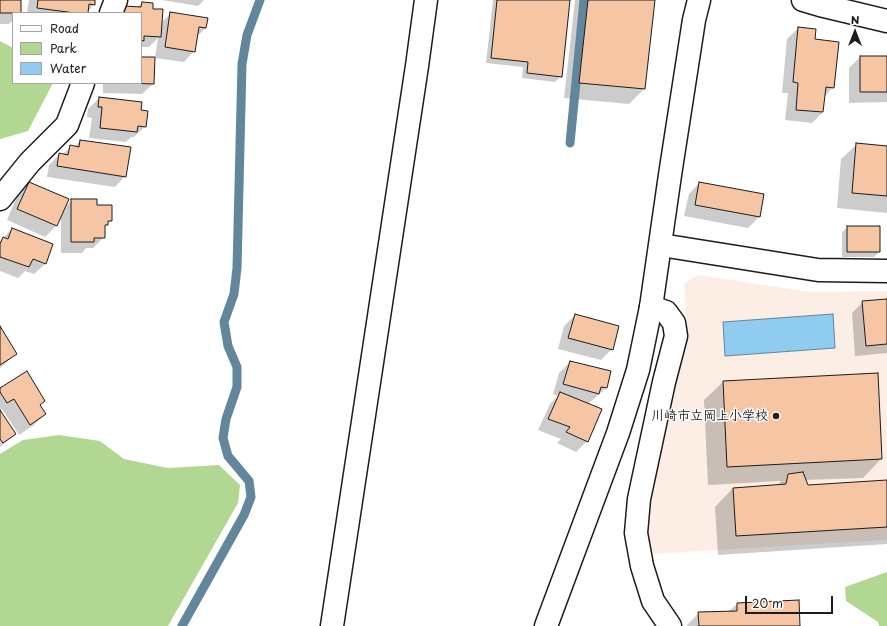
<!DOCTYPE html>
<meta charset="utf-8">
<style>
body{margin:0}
#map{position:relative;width:887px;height:626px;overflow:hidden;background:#fff;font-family:"Playpen Sans",sans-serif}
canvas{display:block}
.legend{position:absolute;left:12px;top:12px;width:130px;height:72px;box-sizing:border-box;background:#fff;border:1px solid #a4a4a4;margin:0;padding:5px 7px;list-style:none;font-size:12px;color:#1c1c1c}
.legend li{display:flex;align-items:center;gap:8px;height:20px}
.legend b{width:20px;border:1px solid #a4a4a4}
.north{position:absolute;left:835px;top:12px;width:40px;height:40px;-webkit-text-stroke:3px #fff;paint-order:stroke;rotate:0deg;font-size:11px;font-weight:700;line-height:16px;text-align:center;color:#1c1c1c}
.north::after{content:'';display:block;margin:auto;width:14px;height:18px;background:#1c1c1c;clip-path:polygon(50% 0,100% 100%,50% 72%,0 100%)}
.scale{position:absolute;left:745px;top:596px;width:88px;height:18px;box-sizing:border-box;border:2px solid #1c1c1c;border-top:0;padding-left:5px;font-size:12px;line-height:14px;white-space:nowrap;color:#1c1c1c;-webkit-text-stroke:3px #fff;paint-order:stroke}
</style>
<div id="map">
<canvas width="887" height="626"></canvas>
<ul class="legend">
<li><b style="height:5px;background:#fff"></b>Road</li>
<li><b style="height:11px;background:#b2d793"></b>Park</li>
<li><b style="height:11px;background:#90ccf0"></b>Water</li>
</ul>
<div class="north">N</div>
<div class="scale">20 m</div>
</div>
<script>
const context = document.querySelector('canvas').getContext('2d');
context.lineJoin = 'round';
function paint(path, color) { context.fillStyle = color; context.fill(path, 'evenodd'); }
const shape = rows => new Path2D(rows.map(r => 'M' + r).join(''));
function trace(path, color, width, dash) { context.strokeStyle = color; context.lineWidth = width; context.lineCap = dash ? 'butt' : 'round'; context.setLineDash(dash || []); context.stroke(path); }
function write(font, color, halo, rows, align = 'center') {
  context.font = font + ' "Playpen Sans","Klee One",sans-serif'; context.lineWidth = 3; context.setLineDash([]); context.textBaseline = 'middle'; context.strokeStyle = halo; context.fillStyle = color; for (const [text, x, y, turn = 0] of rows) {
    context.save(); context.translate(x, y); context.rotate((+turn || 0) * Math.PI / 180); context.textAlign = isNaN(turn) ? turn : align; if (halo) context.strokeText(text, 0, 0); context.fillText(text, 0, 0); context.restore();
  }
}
const built = shape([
 [698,275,810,292,887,291,887,540,650,554,646,508,685,323,686,305,684,284]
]);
const green = shape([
 [0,41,13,48,13,83,53,83,28,131,0,139],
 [59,435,100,441,124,459,168,468,219,465,240,485,238,503,168,626,0,626,0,454,23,440],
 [887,572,887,626,879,626,878,622,846,601,845,587]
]);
const water = shape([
 [833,314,835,348,725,356,723,322,833,314]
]);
const shadow = shape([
 [0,0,20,0,20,13,13,13,13,20,9,24,0,24],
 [29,0,94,0,94,4,87,13,27,13],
 [162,0,204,0,198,6],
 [493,0,569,0,561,76,555,82,522,78,523,67,486,63],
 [575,0,654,0,644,89,629,104,564,98],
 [142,3,152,10,161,23,171,13,206,28,196,37,194,51,184,62,155,58,158,38,149,47,141,47,141,13,119,13,125,7,137,8],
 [798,28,814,40,833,87,824,97,823,112,812,123,785,120,788,93,782,93,787,39],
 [860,57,887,57,887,102,849,103,849,68],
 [141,58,153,84,142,94,103,93,103,83,141,83],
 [99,98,145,126,134,137,131,137,126,142,89,138,92,118,87,117,88,109],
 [80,141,125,176,115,187,47,177,49,165,60,154,62,155,70,147,74,147],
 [857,144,887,147,887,213,837,208,841,159],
 [29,183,65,207,72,200,96,206,111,220,104,227,104,237,93,248,86,248,82,253,61,253,61,214,56,226,45,237,7,220,18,194],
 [699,183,759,217,748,228,684,216,689,194],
 [848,227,879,252,874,257,842,257,842,232],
 [12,229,45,264,34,274,25,271,18,278,0,271,0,241],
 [887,300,887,353,855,356,852,313,863,302],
 [575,315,612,349,601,360,558,349,564,326],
 [0,328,16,354,0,368],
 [570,362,609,372,606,388,588,404,587,441,576,452,557,443,561,439,538,430,550,404,558,396,553,394,559,373],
 [723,382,881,459,863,478,805,480,807,486,887,481,887,544,718,555,715,507,733,488,777,486,781,481,708,485,704,400],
 [0,389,44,401,40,406,45,414,34,425,19,435,2,409,0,410],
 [0,412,15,434,0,447],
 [737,604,799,626,686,626,699,613,728,612]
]);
const stream = shape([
 [570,143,584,0],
 [182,626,244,515,251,497,249,481,228,456,223,438,226,419,237,387,237,367,228,346,224,322,234,294,237,268,242,64,247,35,260,0]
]);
const building = shape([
 [0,0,21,0,21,13,0,13,0,0],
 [38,0,95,0,95,5,89,4,88,13,75,13,37,8,38,0],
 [497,0,570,0,562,77,527,73,528,62,491,58,497,0],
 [588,0,655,0,645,89,579,83,588,0],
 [142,2,153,3,153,9,163,9,161,37,144,36,144,41,141,40,141,13,124,13,124,6,141,7,142,2],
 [170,12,208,18,206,28,199,27,195,52,165,47,170,12],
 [798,27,816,29,815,39,839,42,834,88,826,87,823,112,796,110,798,83,793,82,798,27],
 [860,56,887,56,887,92,860,92,860,56],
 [141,57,155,57,154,84,126,83,141,83,141,57],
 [99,97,142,102,141,110,148,111,146,127,138,126,137,132,100,128,102,107,98,107,99,97],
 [80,140,131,147,126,177,57,166,59,153,68,155,70,145,79,147,80,140],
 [856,143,887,146,887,196,852,193,856,143],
 [29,182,69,199,57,226,17,209,29,182],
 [699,182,764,194,760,217,695,205,699,182],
 [71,199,97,199,97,205,112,205,112,221,108,221,108,225,105,225,105,238,94,238,94,242,71,242,71,199],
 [847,226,880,226,880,252,847,252,847,226],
 [12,228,53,244,46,264,33,259,29,267,0,257,0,244,3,237,8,239,12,228],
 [887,299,887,344,866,346,862,301,887,299],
 [575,314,619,326,613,350,568,338,575,314],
 [0,326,17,354,0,365,0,326],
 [570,361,611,371,607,388,601,387,599,394,563,384,570,361],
 [27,371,45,401,40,405,46,414,30,425,14,399,7,403,0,392,0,388,27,371],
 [878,373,882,459,727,467,723,381,878,373],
 [560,392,602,409,588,442,566,432,570,427,548,419,560,392],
 [0,410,16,434,3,443,0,439,0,410],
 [803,472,808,485,887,480,887,527,736,536,733,488,786,484,788,474,803,472],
 [799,600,800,626,699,626,698,612,737,611,737,603,799,600]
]);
const street = shape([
 [111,13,116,0],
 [0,199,30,162,67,125,83,83],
 [661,245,818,270,887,271],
 [651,307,666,312,674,323,676,336,664,382,639,499,636,533,642,566,653,601,670,626],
 [332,626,417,66,426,0]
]);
const secondary = shape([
 [803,0,820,5,887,21],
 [546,626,618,433,638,370,651,307,670,175,694,20,699,0]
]);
const markers = [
 [776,416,4,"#1c1c1c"]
];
const poiNames = [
 ["川崎市立岡上小学校",768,416]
];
paint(built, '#fceee4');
paint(green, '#b2d793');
paint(water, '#90ccf0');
trace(water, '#62869b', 1);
paint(shadow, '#0003');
trace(stream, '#62869b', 9);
paint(building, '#f5c5a4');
trace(building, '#1c1c1c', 1);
trace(street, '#1c1c1c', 25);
trace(secondary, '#1c1c1c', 25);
trace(street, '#fff', 22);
trace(secondary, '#fff', 22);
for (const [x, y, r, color] of markers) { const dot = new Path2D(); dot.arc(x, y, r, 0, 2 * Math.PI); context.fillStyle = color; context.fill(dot); trace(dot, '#fff', 1.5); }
write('bold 13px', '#1c1c1c', '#fff', poiNames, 'right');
</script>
